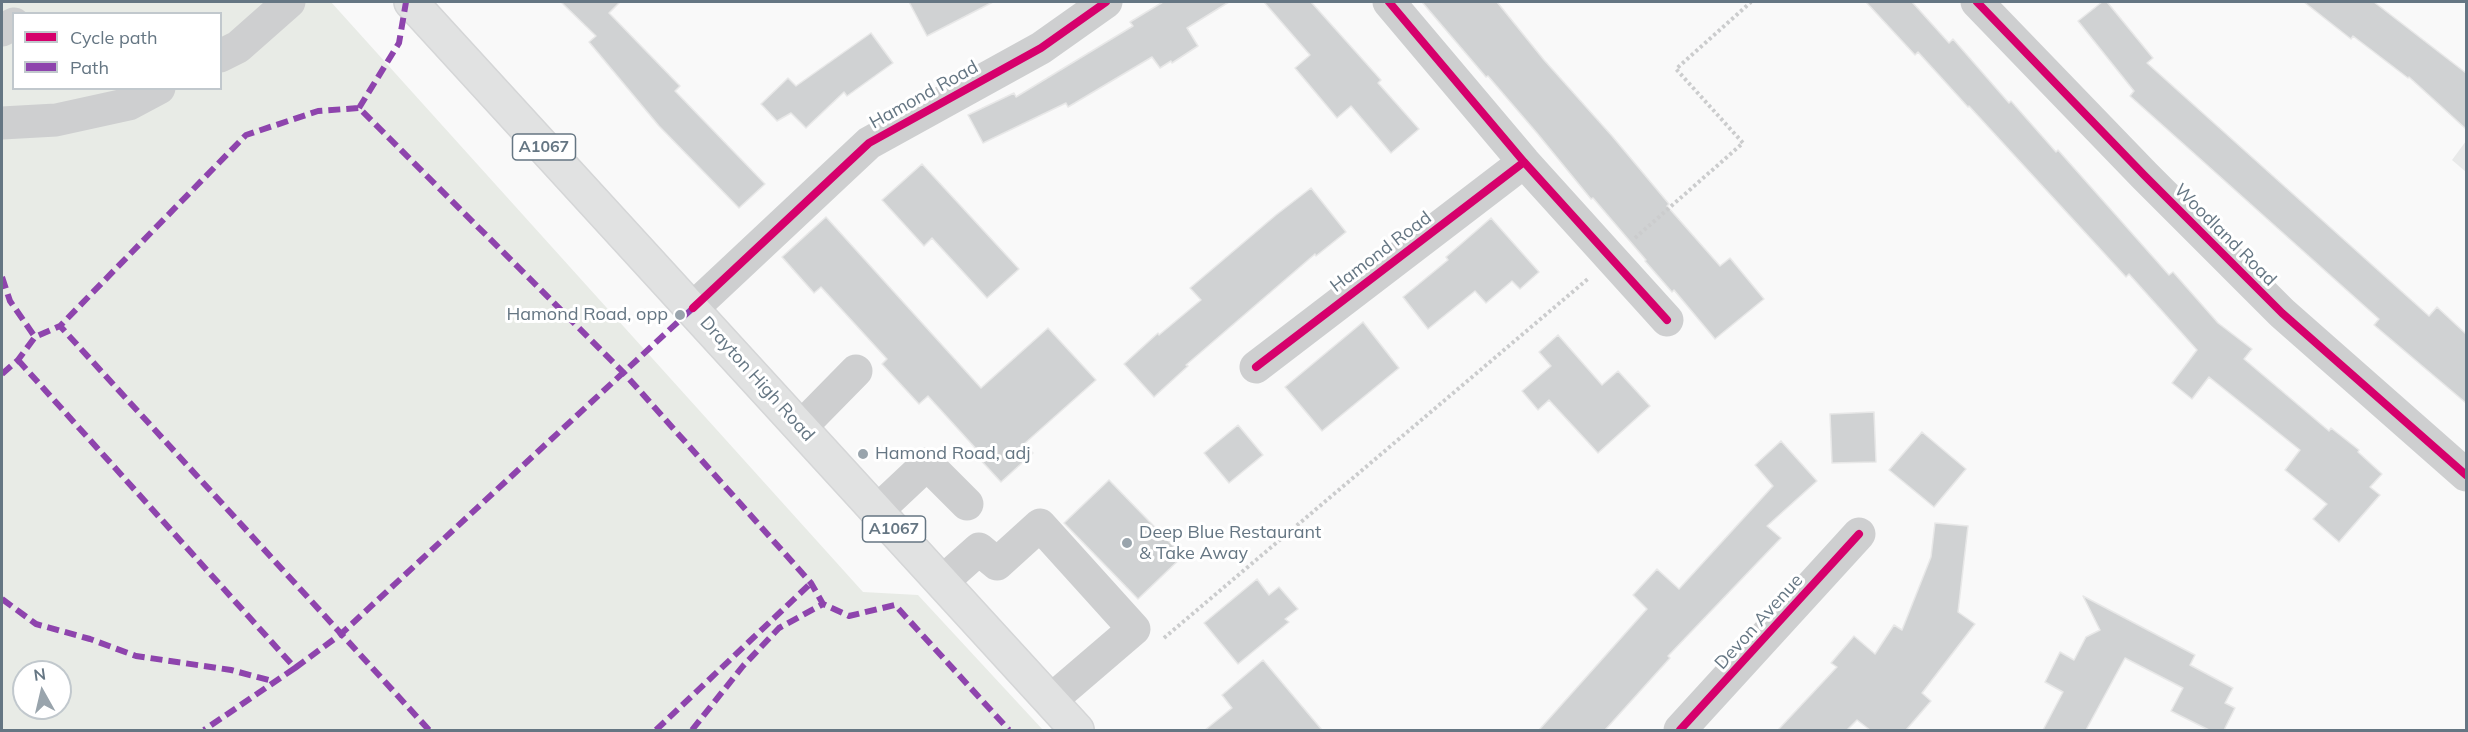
<!DOCTYPE html>
<style>
body{margin:0}
#map{position:relative;width:2468px;height:732px;overflow:hidden;background:#f9f9f9;font-family:Mulish,sans-serif}
canvas{display:block}
.frame{position:absolute;inset:0;border:3px solid #657683;pointer-events:none}
.legend{position:absolute;left:12px;top:12px;width:210px;height:78px;box-sizing:border-box;background:#fff;border:2px solid #c1c8cd;margin:0;padding:8px 10px;list-style:none;font-size:18px;color:#657683}
.legend li{display:flex;align-items:center;gap:12px;height:30px}
.legend b{width:30px;border:2px solid #c1c8cd}
.north{position:absolute;left:12px;top:660px;width:60px;height:60px;box-sizing:border-box;background:#fff;border:2px solid #c1c8cd;border-radius:50%;rotate:352deg;font-size:16px;font-weight:700;line-height:24px;text-align:center;color:#657683}
.north::after{content:'';display:block;margin:auto;width:21px;height:27px;background:#99a4ac;clip-path:polygon(50% 0,100% 100%,50% 72%,0 100%)}
</style>
<div id="map">
<canvas width="2468" height="732"></canvas>
<div class="frame"></div>
<ul class="legend">
<li><b style="height:8px;background:#d6006c"></b>Cycle path</li>
<li><b style="height:8px;background:#8e44ad"></b>Path</li>
</ul>
<div class="north">N</div>
</div>
<script>
const context = document.querySelector('canvas').getContext('2d');
context.lineJoin = 'round';
function paint(path, color) { context.fillStyle = color; context.fill(path, 'evenodd'); }
const shape = rows => new Path2D(rows.map(r => 'M' + r).join(''));
function trace(path, color, width, dash) { context.strokeStyle = color; context.lineWidth = width; context.lineCap = dash ? 'butt' : 'round'; context.setLineDash(dash || []); context.stroke(path); }
function write(font, color, halo, rows, align = 'center') {
  context.font = font + ' Mulish,sans-serif'; context.lineWidth = 6; context.setLineDash([]); context.textBaseline = 'middle'; context.strokeStyle = halo; context.fillStyle = color; for (const [text, x, y, turn = 0] of rows) {
    context.save(); context.translate(x, y); context.rotate((+turn || 0) * Math.PI / 180); context.textAlign = isNaN(turn) ? turn : align; if (halo) context.strokeText(text, 0, 0); context.fillText(text, 0, 0); context.restore();
  }
}
const built = shape([
 [2466,141,2466,172,2452,160]
]);
const green = shape([
 [2,2,331,2,863,592,918,595,1043,730,2,730],
 [14,14,220,14,220,88,14,88],
 [24,672,60,672,60,708,24,708]
]);
const building = shape([
 [561,2,620,2,609,13,680,86,675,91,765,184,739,208,659,126,589,42,596,36,561,2],
 [909,2,993,2,927,36,909,2],
 [1163,2,1229,2,1187,28,1198,46,1172,63,1171,61,1160,68,1152,57,1068,107,1066,103,983,143,968,115,1014,93,1016,97,1133,26,1130,22,1163,2],
 [1264,2,1311,2,1381,80,1378,83,1419,129,1391,153,1351,106,1337,118,1295,68,1310,55,1264,2],
 [1422,2,1497,2,1544,60,1612,136,1669,204,1667,206,1720,266,1730,258,1764,299,1715,339,1674,290,1672,292,1645,261,1646,260,1593,198,1591,199,1537,133,1488,76,1486,77,1422,2],
 [1866,2,1912,2,1949,43,1953,39,2009,103,2011,101,2056,152,2058,150,2169,275,2173,272,2218,323,2252,349,2244,359,2329,431,2331,428,2359,450,2358,452,2382,474,2370,487,2380,495,2339,542,2313,519,2327,504,2285,470,2300,450,2209,377,2192,399,2172,383,2197,350,2129,274,2126,277,1969,106,1968,107,1918,52,1915,55,1866,2],
 [2102,2,2107,2,2153,58,2147,63,2429,316,2437,307,2466,334,2466,403,2374,325,2379,319,2130,96,2134,91,2078,21,2102,2],
 [2304,2,2374,2,2466,73,2466,129,2409,77,2408,78,2353,36,2351,39,2304,2],
 [871,33,893,63,847,96,844,92,806,128,791,113,777,121,761,104,788,78,796,86,871,33],
 [922,164,1019,269,987,298,932,238,924,246,882,200,922,164],
 [1311,188,1346,232,1316,256,1315,254,1186,365,1188,366,1154,397,1124,364,1158,333,1159,335,1201,300,1190,288,1276,215,1311,188],
 [826,217,981,388,1048,328,1096,380,1024,444,1033,453,1001,482,975,454,979,452,928,396,919,404,882,364,887,359,821,287,814,293,782,257,826,217],
 [1491,218,1539,272,1520,289,1512,281,1486,303,1475,291,1428,329,1403,297,1448,260,1446,257,1491,218],
 [1363,322,1399,368,1322,431,1285,387,1363,322],
 [1558,335,1602,385,1618,371,1650,406,1598,453,1549,400,1538,410,1522,391,1551,366,1539,352,1558,335],
 [1874,412,1876,462,1832,463,1830,414,1874,412],
 [1238,425,1263,455,1229,483,1204,453,1238,425],
 [1922,432,1966,469,1934,507,1889,470,1922,432],
 [1781,441,1817,481,1767,526,1781,538,1668,656,1670,658,1605,730,1539,730,1647,609,1633,595,1657,569,1679,589,1773,486,1755,465,1781,441],
 [1109,480,1183,556,1138,599,1064,523,1109,480],
 [1935,523,1968,526,1958,612,1975,624,1922,693,1931,701,1906,730,1870,730,1857,720,1847,730,1778,730,1837,667,1831,663,1854,636,1875,654,1894,625,1902,630,1931,557,1935,523],
 [1257,579,1269,595,1279,587,1298,609,1285,619,1289,622,1238,664,1204,623,1257,579],
 [2083,596,2195,655,2190,665,2233,688,2225,703,2235,708,2224,730,2209,730,2171,711,2183,688,2125,658,2086,730,2043,730,2063,692,2045,682,2060,652,2074,660,2086,637,2100,630,2083,596],
 [1263,660,1322,730,1205,730,1232,708,1222,695,1263,660]
]);
const path = shape([
 [1635,238,1743,143,1676,69,1751,2],
 [1164,638,1589,278]
]);
const minor = shape([
 [1389,2,1524,162,1667,320],
 [1977,2,2144,175,2282,313,2466,475],
 [2,30,14,24],
 [220,56,238,47,289,2],
 [2,123,56,120,129,104,159,88],
 [693,308,869,143,1041,48,1106,2],
 [1256,367,1524,162],
 [801,427,856,371],
 [877,511,927,464,967,504],
 [942,582,979,549,997,564,1040,525,1134,629,1050,701],
 [1680,730,1859,534]
]);
const major = shape([
 [411,2,1077,730]
]);
const quiet = shape([
 [359,108,399,43,406,2],
 [2,277,10,301,35,337],
 [18,360,295,668,204,730],
 [2,374,18,360,35,337,60,326],
 [2,599,36,624,90,639,136,656,231,670,276,682],
 [295,668,341,634,693,308],
 [429,730,60,326,246,135,318,111,359,108,623,372,811,583,823,604,849,616,895,605,1009,730],
 [656,730,811,583],
 [692,730,743,666,779,628,823,604]
]);
const cycleway = shape([
 [1389,2,1524,162,1667,320],
 [1977,2,2144,175,2282,313,2466,475],
 [693,308,869,143,1041,48,1106,2],
 [1256,367,1524,162],
 [1680,730,1859,534]
]);
const markers = [
 [680,315,6,"#99a4ac"],
 [863,454,6,"#99a4ac"],
 [1127,543,6,"#99a4ac"]
];
const shields = [
 [544,147,63],
 [894,529,63]
];
const shieldNames = [
 ["A1067",544,147],
 ["A1067",894,529]
];
const streetNames = [
 ["Hamond Road",924,95,-29],
 ["Woodland Road",2225,235,45],
 ["Hamond Road",1381,252,-37],
 ["Drayton High Road",757,379,48],
 ["Devon Avenue",1759,622,-48]
];
const poiNames = [
 ["Hamond Road, opp",668,315,"right"],
 ["Hamond Road, adj",875,454],
 ["Deep Blue Restaurant",1139,533],
 ["& Take Away",1139,554]
];
paint(built, '#e8e9e9');
paint(green, '#e8ebe6');
paint(building, '#d0d2d3');
trace(building, '#e8e8e8', 1.5);
trace(major, '#d5d6d7', 36);
trace(path, '#cbcccd', 4, [3, 3]);
trace(minor, '#cecfd0', 33);
trace(major, '#e1e2e2', 33);
trace(quiet, '#8e44ad', 6, [12, 6]);
trace(cycleway, '#d6006c', 8);
for (const [x, y, r, color] of markers) { const dot = new Path2D(); dot.arc(x, y, r, 0, 2 * Math.PI); context.fillStyle = color; context.fill(dot); trace(dot, '#fff', 2); }
for (const [x, y, w] of shields) { const box = new Path2D(); box.roundRect(x - w / 2, y - 13, w, 26, 4.5); context.fillStyle = '#fff'; context.fill(box); trace(box, '#657683', 1.5); }
write('bold 16px', '#657683', null, shieldNames);
write('18px', '#657683', '#fff', streetNames);
write('18px', '#657683', '#fff', poiNames, 'left');
</script>
